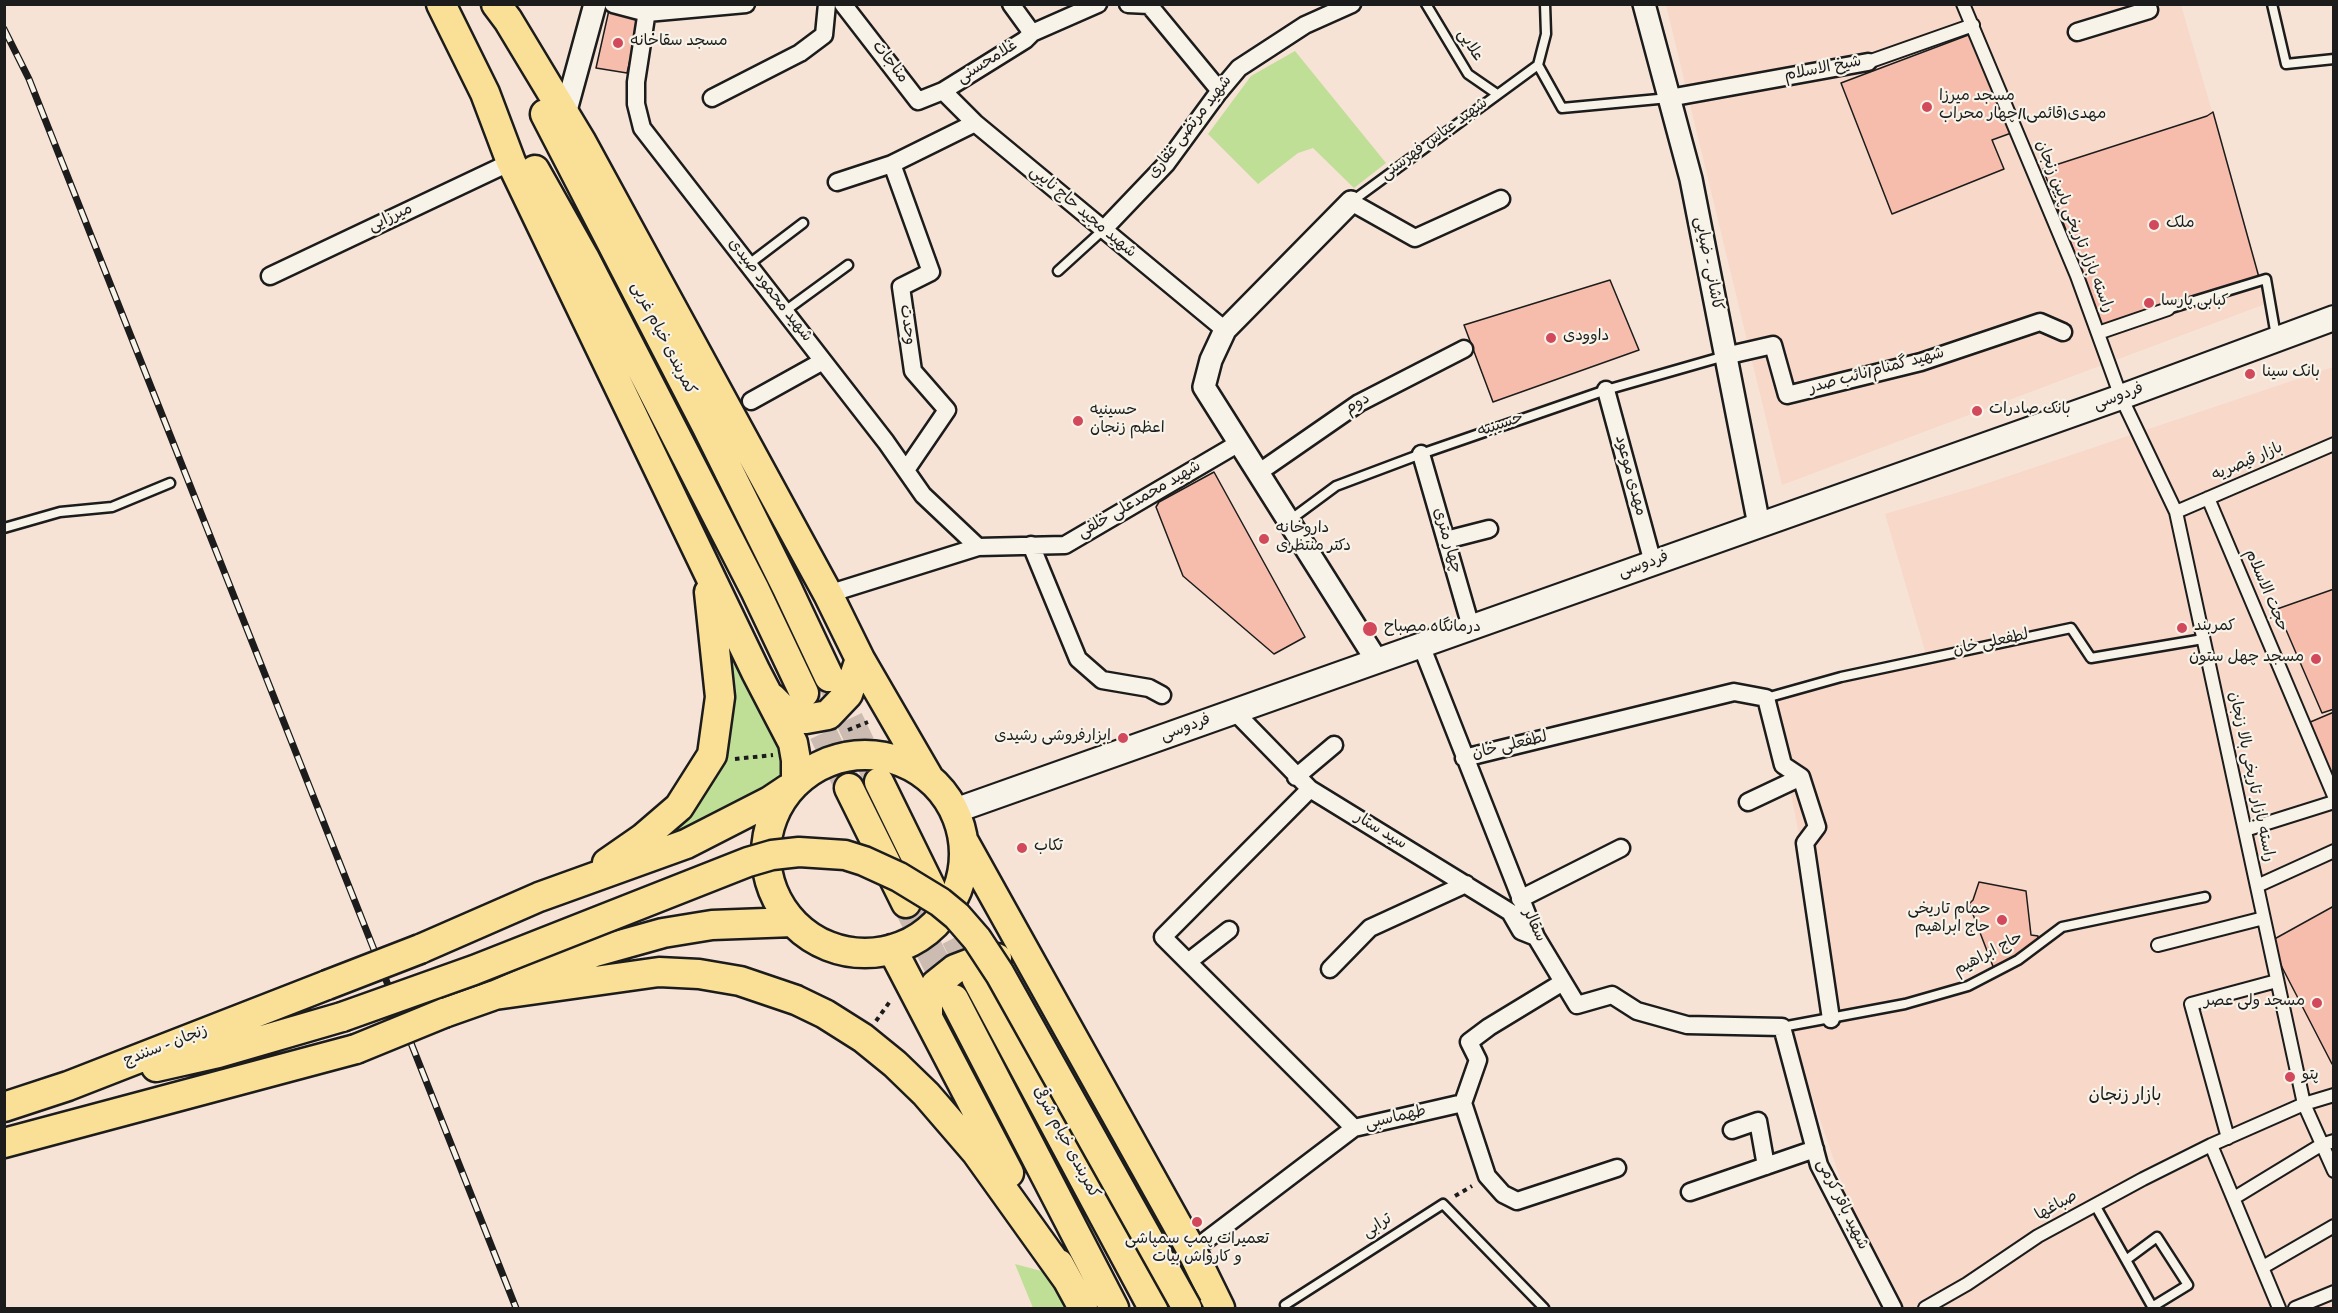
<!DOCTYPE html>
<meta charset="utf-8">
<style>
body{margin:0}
#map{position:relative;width:2338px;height:1313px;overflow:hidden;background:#f7e3d6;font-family:"Gochi Hand",sans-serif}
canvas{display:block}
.frame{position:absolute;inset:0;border:6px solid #1c1c1c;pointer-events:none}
</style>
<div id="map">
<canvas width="2338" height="1313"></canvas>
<div class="frame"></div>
</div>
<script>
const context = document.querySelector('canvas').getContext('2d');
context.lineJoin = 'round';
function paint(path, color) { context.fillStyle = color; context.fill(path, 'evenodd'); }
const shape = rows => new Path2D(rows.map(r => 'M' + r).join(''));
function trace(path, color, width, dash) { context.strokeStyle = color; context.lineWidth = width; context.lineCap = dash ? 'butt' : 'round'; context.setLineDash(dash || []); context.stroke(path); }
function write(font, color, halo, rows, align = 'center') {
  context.font = font + ' "Gochi Hand","Playpen Sans Arabic",sans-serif'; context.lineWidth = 4.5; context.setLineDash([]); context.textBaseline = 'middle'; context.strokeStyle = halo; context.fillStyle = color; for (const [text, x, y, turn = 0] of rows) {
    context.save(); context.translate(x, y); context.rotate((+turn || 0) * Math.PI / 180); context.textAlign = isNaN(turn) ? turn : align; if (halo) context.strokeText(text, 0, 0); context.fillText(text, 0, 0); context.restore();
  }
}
const built = shape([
 [1666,5,2181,5,2268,303,1782,485],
 [2333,367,2333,1308,1897,1308,1860,1236,1789,1029,1834,1015,1773,701,1927,658,1885,514,1976,487]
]);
const green = shape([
 [1295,51,1386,163,1354,188,1313,148,1298,153,1258,184,1208,134,1251,76],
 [722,622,780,743,783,780,657,846,702,793],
 [1015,1264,1045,1272,1067,1308,1033,1308]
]);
const building = shape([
 [609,10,640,18,627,73,596,68,609,10],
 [1971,34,2014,132,1992,140,2004,169,1892,214,1841,83,1971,34],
 [2213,112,2260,281,2104,331,2043,169,2207,116,2213,112],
 [1610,280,1639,350,1493,402,1464,325,1610,280],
 [1214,472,1305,637,1274,654,1183,576,1156,507,1159,502,1214,472],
 [2334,589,2334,709,2322,713,2277,609,2334,589],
 [2334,712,2334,786,2308,723,2334,712],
 [1979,882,2026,891,2031,935,2038,936,2038,942,1994,969,1969,904,1973,900,1979,882],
 [2334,906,2334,1064,2332,1064,2269,942,2334,906]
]);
const trunkTunnel = shape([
 [831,681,879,782],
 [805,695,849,788],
 [936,900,976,978],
 [906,903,954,999]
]);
const path = shape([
 [848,730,868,722],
 [735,759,773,755],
 [876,1021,891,1000],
 [1455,1196,1472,1186]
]);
const service = shape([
 [1426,4,1468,74,1497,94],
 [2272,4,2286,64,2334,59],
 [1538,65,1546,34,1545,4],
 [1351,202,1538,65,1562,108,1669,98],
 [749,264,803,223],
 [1058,271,1103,230],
 [2168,309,2266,279,2276,336],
 [785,311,848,265],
 [1290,520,1336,486,1421,454,1606,390,1725,356],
 [4,528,60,512,112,507,170,483],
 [1766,698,1841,677,2071,628,2091,658,2203,639],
 [1782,1027,1905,1004,1968,986,2018,960,2062,927,2205,897],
 [2095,1205,2153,1308],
 [2126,1260,2157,1237,2188,1285,2152,1307],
 [1285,1305,1443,1204,1544,1308]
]);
const pedestrian = shape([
 [1963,4,2077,276,2121,397,2176,512,2304,1104,2334,1171],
 [1868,62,1973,25],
 [2098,333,2168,309],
 [2208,498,2334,796],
 [2176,512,2334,444],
 [2245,830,2334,802],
 [2257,886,2334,851],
 [2158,945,2260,919],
 [2228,1138,2191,1004,2273,982],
 [2211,1145,2279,1308],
 [2234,1198,2321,1145,2334,1141],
 [2263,1267,2334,1226],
 [1925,1308,1967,1284,2038,1236,2143,1179,2211,1145,2304,1104,2334,1095],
 [2295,1308,2334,1292]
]);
const minor = shape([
 [613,4,647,13,746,4],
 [648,4,636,82,636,104,642,128,886,442,923,495,978,547],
 [843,4,918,101,943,91,1025,40,1032,33,1098,4],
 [1011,4,1032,33],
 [1128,4,1149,5,1220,91],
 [2077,32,2149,10,2147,4],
 [943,91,975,123,1225,330],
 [712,98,800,53,824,35,827,4],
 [1669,98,1868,62],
 [837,182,892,164],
 [1351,202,1415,238,1501,199],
 [1103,230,1166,164,1218,93,1239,68,1305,25,1352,4],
 [270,276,511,162],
 [1725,356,1773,345,1787,395,1921,362,2040,322,2063,332],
 [1606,390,1653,563],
 [751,401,823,361],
 [1421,454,1471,627],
 [906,470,947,410,913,371,901,287,931,272,892,164,975,123],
 [1258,473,1359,403,1464,349],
 [1446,540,1489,529],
 [1031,545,1078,659,1102,680,1149,688,1162,695],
 [828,594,978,547,1065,545,1239,443],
 [1421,645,1536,937,1577,1005,1612,995,1637,1011,1687,1025,1782,1027,1819,1165,1893,1308],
 [1235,712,1310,789,1510,912,1521,931,1536,937],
 [1464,758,1734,692,1766,698,1783,765,1801,777,1817,827,1805,843,1831,1019],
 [1296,777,1334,745],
 [1310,789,1163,937,1354,1128],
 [1748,802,1801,777],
 [1520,899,1621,848],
 [1188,962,1229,930],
 [1330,969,1370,928,1466,884],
 [1463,1103,1487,1176,1503,1194,1517,1201,1617,1168],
 [1732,1130,1758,1121,1766,1166],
 [1690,1192,1815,1149],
 [1192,1251,1354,1128,1463,1103,1478,1060,1469,1042,1489,1027,1563,982]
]);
const tertiary = shape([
 [1644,4,1691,179,1759,525],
 [565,114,595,4],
 [1351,202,1225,330,1211,360,1204,387,1377,661]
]);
const secondary = shape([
 [954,811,2121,397,2334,318]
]);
const trunk = shape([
 [441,4,485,93,511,162,756,672,793,743,796,760,796,783],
 [496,4,508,20,581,141,828,594,860,659,929,778],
 [545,114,707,427,787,588,829,677],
 [535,170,584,257,755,590,804,693],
 [772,698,788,714,806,719,828,715,848,694,860,659],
 '766 854a99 99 0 1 1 198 0a99 99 0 1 1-198 0Z',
 [879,782,931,888],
 [849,788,906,903],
 [963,840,1192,1251,1220,1308],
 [607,863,643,838,679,807,712,755,720,697,709,592],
 [420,949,539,897,686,844,770,801,788,789],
 [892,949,1009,1173],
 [976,978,1153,1308],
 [495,995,659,972,699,974,740,981,796,1000,825,1014,863,1038,895,1064,926,1094,976,1152,1067,1279],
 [954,999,1114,1308],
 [444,1013,495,995,595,952,663,933,712,925,793,922],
 [928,1018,928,1001,935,985,955,969,976,961,997,958],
 [156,1067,218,1053,342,1017],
 [4,1107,68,1086,327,985],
 [4,1143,356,1049],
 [1059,1264,1083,1308]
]);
const rail = shape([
 [4,29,29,79,516,1308]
]);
const trunkBridge = shape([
 [327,985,420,949],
 [342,1017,474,970,748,862,772,855,799,852,845,855,864,861,899,877,940,902,957,916,977,939,1000,974,1187,1308],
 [356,1049,444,1013]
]);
const markers = [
 [618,43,6,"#d1495b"],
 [1927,107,6,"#d1495b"],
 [2154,225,6,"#d1495b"],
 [2149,303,6,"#d1495b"],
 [1551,338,6,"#d1495b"],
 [2250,374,6,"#d1495b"],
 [1977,411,6,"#d1495b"],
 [1078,421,6,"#d1495b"],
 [1264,539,6,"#d1495b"],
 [2182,628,6,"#d1495b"],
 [1370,629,8,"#d1495b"],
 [2316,659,6,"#d1495b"],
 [1123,738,6,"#d1495b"],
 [1022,848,6,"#d1495b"],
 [2002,920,6,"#d1495b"],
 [2317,1003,6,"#d1495b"],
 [2290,1077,6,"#d1495b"],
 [1197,1222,6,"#d1495b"]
];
const poiNames = [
 ["مسجد سقاخانه",630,43],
 ["مسجد میرزا",1939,98],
 ["مهدی(قائمی)/چهار محراب",1939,116],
 ["ملک",2166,225],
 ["کبابی پارسا",2161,303],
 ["داوودی",1563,338],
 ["بانک سینا",2262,374],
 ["بانک صادرات",1989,411],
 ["حسینیه",1090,412],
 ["اعظم زنجان",1090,430],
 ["داروخانه",1276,530],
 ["دکتر منتظری",1276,548],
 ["کمربند",2194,628],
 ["درمانگاه مصباح",1384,629],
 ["مسجد چهل ستون",2304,659,"right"],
 ["ابزارفروشی رشیدی",1111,738,"right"],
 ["تکاب",1034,848],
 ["حمام تاریخی",1990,911,"right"],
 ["حاج ابراهیم",1990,929,"right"],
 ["مسجد ولی عصر",2305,1003,"right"],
 ["پتو",2302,1077],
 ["تعمیرات پمپ سمپاشی",1197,1241,"center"],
 ["و کارواش بیات",1197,1259,"center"]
];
const streetNames = [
 ["علایی",1469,46,58],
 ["مناجات",889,63,52],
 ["غلامحسنی",988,63,-32],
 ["شیخ الاسلام",1823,70,-11],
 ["شهید مرتضی غفاری",1191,128,-52],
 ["شهید عباس فهرستی",1435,140,-36],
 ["شهید مجید حاج نایبی",1082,213,40],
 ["میرزایی",391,219,-25],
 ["راسته بازار تاریخی پایین زنجان",2073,227,68],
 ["کاشانی - ضیایی",1707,264,79],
 ["شهید محمود صیدی",769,291,52],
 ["وحدت",906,325,82],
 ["کمربندی خیام غربی",662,339,63],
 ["شهید گمنام/نائب صدر",1877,372,-15],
 ["فردوسی",2119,398,-20],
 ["دوم",1358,405,-31],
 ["حسینیه",1501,426,-19],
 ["بازار قیصریه",2248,463,-23],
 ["مهدی موعود",1629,476,75],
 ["شهید محمدعلی خلفی",1140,501,-30],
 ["چهار متری",1446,541,74],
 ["فردوسی",1644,566,-19],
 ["حجت الاسلام",2265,591,67],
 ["لطفعلی خان",1991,644,-12],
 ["فردوسی",1186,729,-20],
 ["لطفعلی خان",1510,747,-13],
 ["راسته بازار تاریخی بالا زنجان",2250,777,78],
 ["سید ستار",1380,832,31],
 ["سقالر",1533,926,65],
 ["حاج ابراهیم",1989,955,-28],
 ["زنجان - سنندج",166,1047,-21],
 ["طهماسبی",1396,1119,-13],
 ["کمربندی خیام شرقی",1065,1143,62],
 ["شهید باقر کرمی",1841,1205,64],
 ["صباغها",2057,1207,-29],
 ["ترابی",1378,1227,-33]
];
const neighbourhoodNames = [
 ["بازار زنجان",2125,1097]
];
paint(built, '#f7d8c9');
paint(green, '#bfde96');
paint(building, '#f6bdac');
trace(building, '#1c1c1c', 1.5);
trace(trunkTunnel, '#cbbbb1', 28, [28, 14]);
trace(service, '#1c1c1c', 13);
trace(pedestrian, '#1c1c1c', 16);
trace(minor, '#1c1c1c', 21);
trace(tertiary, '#1c1c1c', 26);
trace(secondary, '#1c1c1c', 28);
trace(trunk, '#1c1c1c', 33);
trace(path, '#1c1c1c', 4, [4.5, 4.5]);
trace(service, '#f7f3e8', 8);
trace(pedestrian, '#f7f3e8', 12);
trace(minor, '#f7f3e8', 16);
trace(tertiary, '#f7f3e8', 21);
trace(secondary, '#f7f3e8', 24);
trace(trunk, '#fadf96', 28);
trace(rail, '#1c1c1c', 7);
trace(rail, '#f7f3e8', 4.5, [14]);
trace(trunkBridge, '#1c1c1c', 33, []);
trace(trunkBridge, '#fadf96', 28);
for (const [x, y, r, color] of markers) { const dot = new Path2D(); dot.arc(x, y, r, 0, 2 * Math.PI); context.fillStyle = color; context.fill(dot); trace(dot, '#f7f3e8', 2); }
write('16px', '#1c1c1c', '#f7f3e8', poiNames, 'left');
write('16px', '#1c1c1c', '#f7f3e8', streetNames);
write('18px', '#1c1c1c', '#f7f3e8', neighbourhoodNames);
</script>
